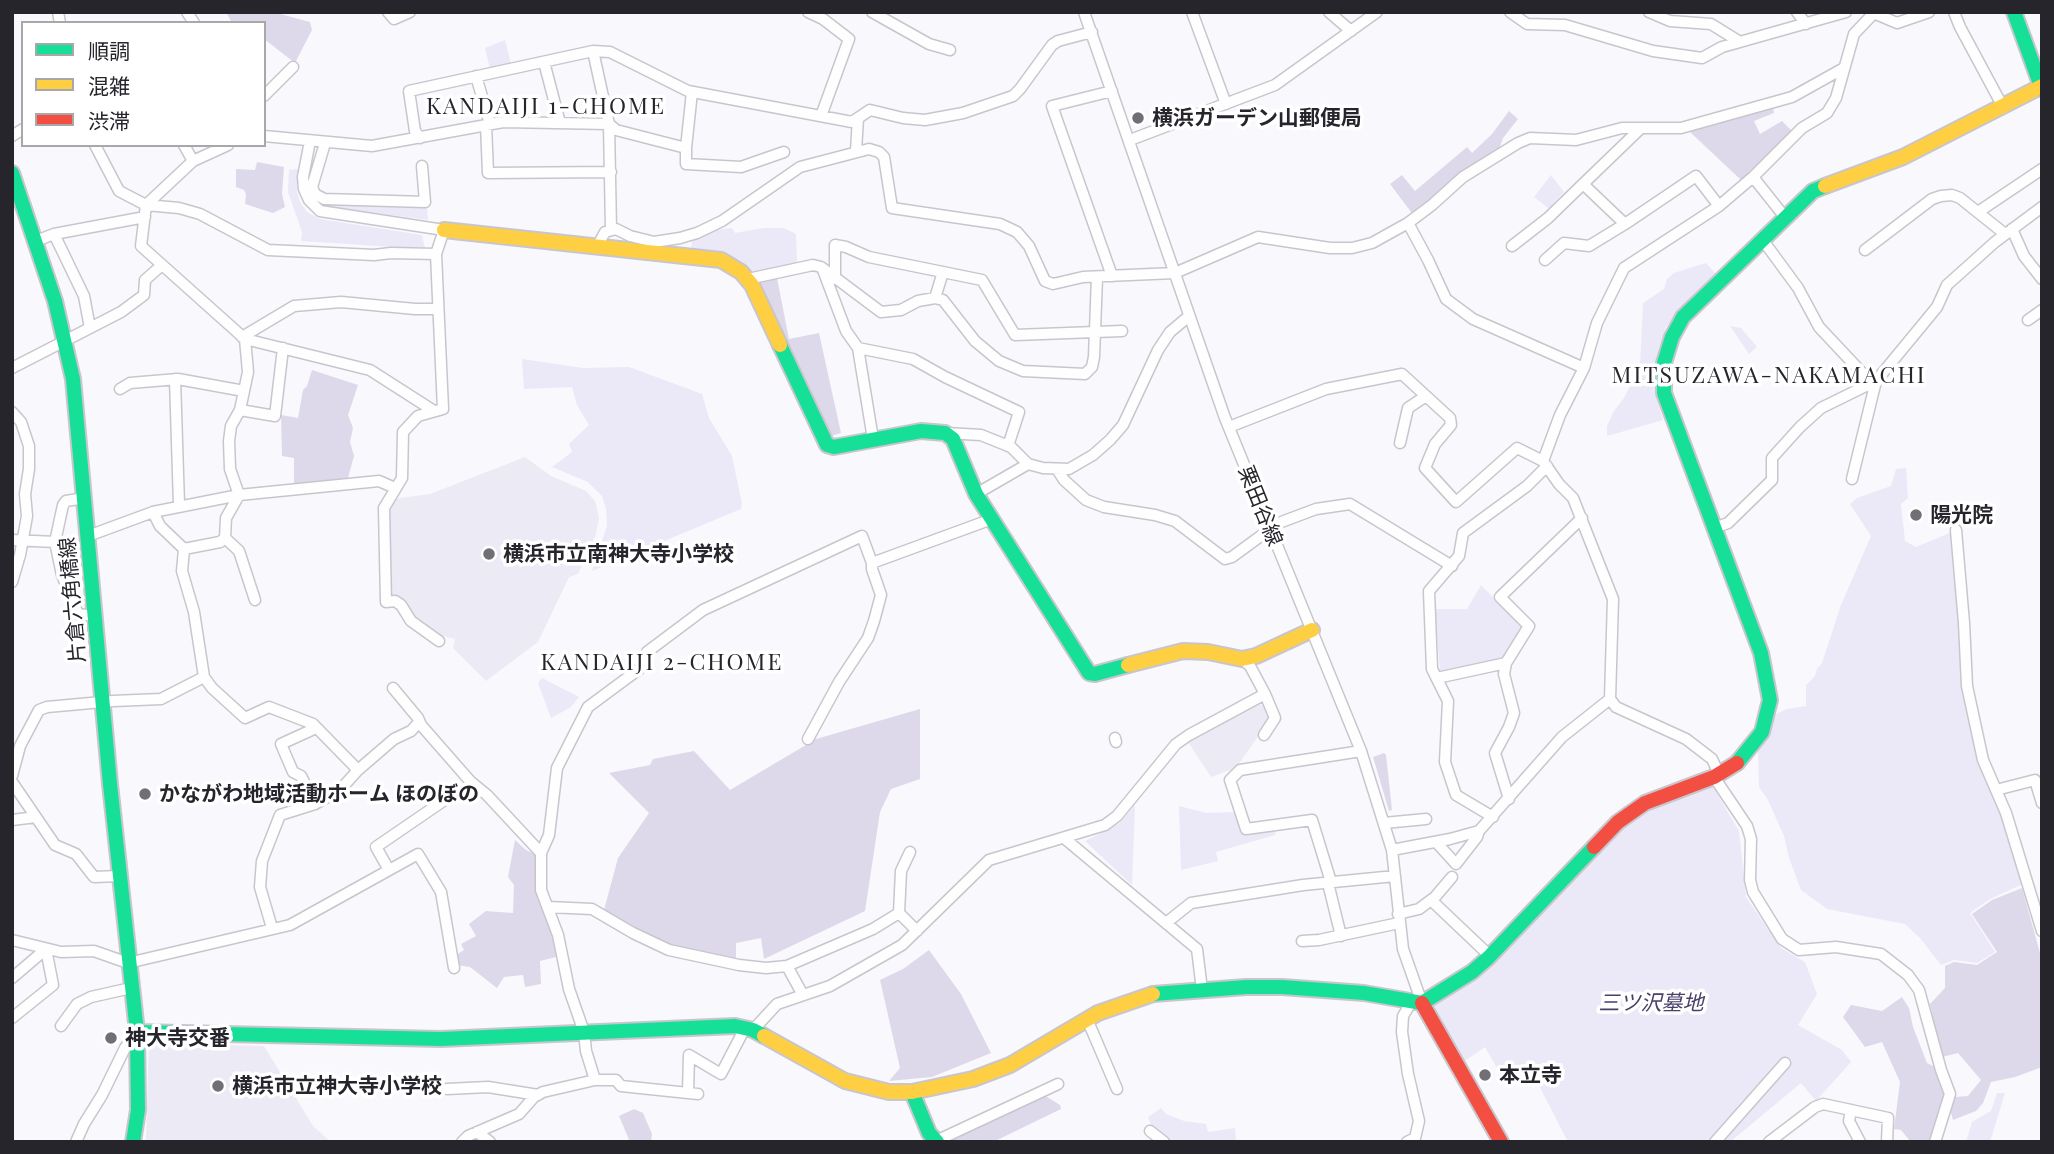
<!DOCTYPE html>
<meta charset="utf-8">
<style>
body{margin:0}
#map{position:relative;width:2054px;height:1154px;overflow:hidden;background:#f9f8fc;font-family:"Playfair Display","Noto Sans JP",serif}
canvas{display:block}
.frame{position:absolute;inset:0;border:14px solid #26252c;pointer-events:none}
.legend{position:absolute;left:21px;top:21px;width:245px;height:126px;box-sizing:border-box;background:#fff;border:2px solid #a8a8ab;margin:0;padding:9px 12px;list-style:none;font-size:21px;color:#26252c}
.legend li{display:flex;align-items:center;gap:14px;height:35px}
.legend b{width:35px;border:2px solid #a8a8ab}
</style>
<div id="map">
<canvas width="2054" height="1154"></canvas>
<div class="frame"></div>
<ul class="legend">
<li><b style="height:9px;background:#16e098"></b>順調</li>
<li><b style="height:9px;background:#ffcf43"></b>混雑</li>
<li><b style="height:9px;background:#f24e42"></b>渋滞</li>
</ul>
</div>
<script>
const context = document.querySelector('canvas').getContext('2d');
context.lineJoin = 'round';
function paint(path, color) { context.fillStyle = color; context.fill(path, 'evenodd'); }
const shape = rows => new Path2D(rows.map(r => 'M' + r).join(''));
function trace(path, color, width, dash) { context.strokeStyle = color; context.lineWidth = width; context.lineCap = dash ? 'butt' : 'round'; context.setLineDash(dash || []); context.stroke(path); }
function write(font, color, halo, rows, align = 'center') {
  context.font = font + ' "Playfair Display","Noto Sans JP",serif'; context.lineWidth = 7; context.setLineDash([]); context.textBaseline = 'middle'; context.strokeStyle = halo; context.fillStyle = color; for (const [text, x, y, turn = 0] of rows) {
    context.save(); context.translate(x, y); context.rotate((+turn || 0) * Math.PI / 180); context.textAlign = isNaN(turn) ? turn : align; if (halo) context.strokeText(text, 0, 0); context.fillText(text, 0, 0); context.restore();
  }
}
const built = shape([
 [525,457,551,476,586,491,595,501,599,518,596,534,578,574,569,577,538,642,486,681,453,648,455,639,439,635,415,617,397,597,392,596,390,510,394,499,430,494],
 [1258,704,1263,705,1269,711,1270,719,1238,765,1230,770,1211,777,1188,742],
 [149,1043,264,1046,313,1126,331,1142,146,1142]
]);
const green = shape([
 [505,40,511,64,490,69,485,48],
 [298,169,297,192,300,202,307,212,320,219,422,235,425,249,301,241,302,232,288,192,289,170],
 [1551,175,1564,192,1552,204,1555,208,1552,211,1534,197],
 [324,203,427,208,428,220,324,206],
 [732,228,735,233,764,228,784,228,796,234,797,264,752,273,735,259,721,253,691,249,692,241,716,230],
 [1706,263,1716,274,1695,293,1666,327,1659,347,1653,371,1656,397,1663,420,1607,436,1607,426,1614,411,1624,398,1640,366,1643,303,1664,289,1667,279,1674,273],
 [1730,326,1741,328,1757,347,1749,354],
 [522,359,583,368,629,367,702,394,709,418,732,456,742,504,741,509,592,571,607,526,606,509,602,496,588,482,552,467,572,452,569,444,589,425,577,405,572,387,524,389],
 [1906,468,1908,498,1901,504,1905,541,1916,547,1952,532,1959,591,1960,640,1994,792,2025,883,1990,899,1970,913,1995,952,1977,963,1954,960,1941,965,1920,938,1905,924,1827,909,1801,890,1789,858,1784,836,1768,800,1759,787,1758,749,1770,732,1774,715,1787,709,1806,706,1806,685,1815,676,1817,669,1822,663,1841,605,1871,536,1850,504,1857,498,1891,486,1896,469],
 [1481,585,1524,629,1503,660,1444,673,1440,671,1435,609,1467,609],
 [542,678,579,697,571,707,551,718,538,683],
 [1713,787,1739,831,1746,897,1781,948,1805,962,1817,994,1798,1025,1842,1050,1851,1062,1816,1101,1801,1083,1730,1142,1568,1142,1530,1068,1505,1082,1485,1047,1463,1062,1434,1005,1478,973,1625,823,1640,814],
 [1135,805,1132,885,1085,841,1119,824],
 [1179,806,1206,813,1236,812,1243,834,1276,829,1275,835,1216,852,1218,861,1181,870],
 [1997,1093,2005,1093,1990,1142,1966,1142,1972,1122,1991,1111],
 [1161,1108,1166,1114,1184,1121,1206,1124,1208,1132,1235,1128,1236,1142,1171,1142,1152,1127,1148,1117]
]);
const forest = shape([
 [226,12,273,12,310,22,312,30,295,63,264,39,264,23,232,23],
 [1773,108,1774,113,1754,121,1760,134,1782,121,1792,131,1741,180,1689,131],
 [1509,111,1518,119,1503,138,1498,152,1414,216,1390,184,1402,175,1415,191,1467,147,1472,153,1492,134],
 [257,162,284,167,282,194,285,207,273,213,245,204,246,194,244,190,236,187,236,169,255,170],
 [777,278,789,339,819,333,841,433,831,436,758,282],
 [312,370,358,385,348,415,353,428,350,442,354,456,348,478,294,485,294,458,282,456,281,415,298,418,303,390,307,386],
 [920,709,920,779,891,789,880,812,865,911,764,959,761,938,736,943,736,958,670,946,604,910,618,858,649,813,609,773,650,765,653,759,694,751,730,790,816,739],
 [1384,753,1386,755,1392,810,1389,811,1373,757],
 [515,840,526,850,537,855,554,935,556,957,540,961,541,984,525,987,523,975,504,977,497,988,470,967,457,965,456,955,464,950,461,944,476,936,469,924,486,911,513,913,514,885,508,877],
 [2022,888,2042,960,2042,1067,2015,1077,1991,1082,1983,1103,1976,1111,1953,1120,1950,1109,1955,1097,1968,1096,1981,1080,1958,1053,1942,1057,1930,1004,1945,988,1945,966,1954,962,1977,965,1997,952,1972,914,1992,900],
 [929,950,961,994,991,1053,932,1077,889,1081,900,1068,880,980,903,969],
 [1902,997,1909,1008,1913,1027,1927,1063,1935,1067,1946,1096,1930,1142,1911,1142,1901,1130,1894,1129,1900,1082,1882,1042,1865,1047,1843,1017,1851,1005,1882,1011],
 [1044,1095,1060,1105,1061,1109,993,1142,953,1141,955,1136],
 [634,1109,643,1113,652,1134,651,1142,630,1142,619,1116]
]);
const street = shape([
 [58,12,60,23],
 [187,12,194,23],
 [388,12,394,19,410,12],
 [808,12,823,19,849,39,821,116],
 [872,12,929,44,950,50],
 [1084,12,1225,418,1361,751,1392,850,1403,949,1422,1003],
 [1192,12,1226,104],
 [1329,12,1351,31],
 [1510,12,1527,24,1565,25,1653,51,1702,58,1722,47,1846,12],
 [1649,12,1670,21,1711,24,1740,42],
 [1797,12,1806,24],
 [1871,12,1897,23,1929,12],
 [1954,12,1960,27,2003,107],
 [593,51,609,124,611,230],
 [544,62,560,123],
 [476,76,490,124],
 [1112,91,1052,106,1112,276],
 [264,96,293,67],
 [486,125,488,173,611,172],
 [1640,129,1583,184,1625,224,1696,176,1719,206],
 [12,136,23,129],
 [264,136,372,146,503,122,609,124,616,130,686,148,686,164,741,167,784,152],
 [420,138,415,131,409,91,593,51,610,52,688,91,852,122,870,110,903,118,925,120,963,113,1013,96,1020,89,1052,45,1058,41,1092,32],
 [1130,140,1275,85,1377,12],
 [310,141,303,177,304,189,309,200,320,211,444,230,436,254,443,409,418,416,403,432,402,478,384,508,386,602,395,601,401,605,411,621,439,641],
 [325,143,312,187,315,194,324,199,425,202,422,166],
 [95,145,119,191,146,205,179,208,200,214,268,250,374,255,391,253,436,254],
 [184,145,193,161],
 [228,145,193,161,146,205,141,246,245,339,370,370,434,411],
 [686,148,692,92],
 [856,151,858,118],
 [1753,177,1784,216],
 [1978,212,2042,169],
 [1408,223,1428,260,1446,299,1473,319,1584,368],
 [2012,229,2024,256,2042,279],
 [54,234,84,296,90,328],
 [1762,239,1798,288,1819,327,1866,377,1876,381],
 [36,241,54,234,145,217],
 [1512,246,1548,218,1583,184],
 [597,247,605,232,616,229,630,236,654,242,680,238,697,233,722,221,800,167,869,149,879,152,884,157,892,208,1000,224,1017,232,1029,246,1045,281,1053,284,1083,277,1175,273,1258,237,1330,248,1352,248,1372,243,1408,223,1432,205,1463,177,1518,143,1530,138,1576,140,1622,128,1681,128,1792,97,1844,68],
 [1865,250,1932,199,1941,196,1952,195,1960,198,2005,234],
 [1545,260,1564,243,1589,246,1625,224],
 [823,270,846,331,858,348,873,439],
 [748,279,813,265,821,267,881,312,901,310,918,301,935,298,943,300,975,341,999,361,1023,371,1085,374,1092,367,1094,357,1097,277],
 [835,279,835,245,846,247,869,257,982,280,1015,335,1122,331],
 [935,298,943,272],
 [2028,320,2042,310],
 [242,337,294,306,341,302,415,309,438,309],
 [245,339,248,372,240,410,231,426,229,441,230,469,239,495,226,518,225,538,239,551,255,600],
 [858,348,913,359,945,377,1019,412,1008,446],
 [12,368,121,312,144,295,145,280,162,265],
 [175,379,179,505],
 [120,389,130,383,178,379,244,391],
 [240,410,275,416,283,348],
 [12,412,21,422,29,446,29,469,25,494,27,516,20,555,12,582],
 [1229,427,1326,389,1402,374,1450,418,1451,425,1435,444,1425,468,1456,502,1517,448,1543,461],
 [946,433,981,435,1011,447,1028,464,1043,468,1069,469,1093,455,1110,440,1123,425,1158,350,1170,332,1189,316],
 [1400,443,1408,408,1426,396],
 [1057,469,1064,480,1086,500,1104,507,1155,515,1175,521,1225,559,1232,557,1262,535,1270,531],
 [1852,479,1876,381],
 [976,494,1028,464],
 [85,498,66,501,63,505,55,542,62,575,78,614,94,616],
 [1268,527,1316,509,1350,504,1452,566],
 [1714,528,1728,523,1772,480,1772,458,1800,427,1821,408,1876,381,1937,307,1947,285,1995,242,2042,207],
 [1956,530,1964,623,1967,686,1983,760,2006,813,2042,931],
 [88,536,153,512],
 [12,540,55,542],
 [184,549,220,542,225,538],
 [1437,678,1506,663],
 [393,688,418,718,421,725,470,781,487,795,541,853,549,835,557,768,588,707,642,667,647,652,703,610,862,536,872,563,992,519],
 [1264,735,1275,718,1265,694],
 [1115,738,1116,742],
 [808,739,839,682,868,638,874,621,881,595,872,569,872,563],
 [358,770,313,724,269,707,245,718,212,688,204,677,194,612,182,571,184,549,160,526,153,512,239,495,379,481,395,488],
 [1719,774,1712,759,1686,739,1616,707,1610,699,1613,599,1573,498,1559,484,1543,461,1560,415,1584,368,1597,323,1624,268,1719,206,1753,177,1802,128,1827,113,1836,98,1854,34,1873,14],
 [12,776,20,746,39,710,47,707,113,701,161,699,204,677],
 [1714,777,1747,826,1751,839,1750,880,1753,892,1782,939,1799,950,1836,947,1881,954,1908,975,1919,990,1941,1070,1950,1094,1935,1142],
 [12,782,55,845,76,854,94,877,119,876],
 [1996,790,2035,780,2042,803],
 [1509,799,1495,753,1509,727,1514,713,1504,674,1506,663,1529,626,1500,597,1582,518],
 [315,804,301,776,293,772,281,744,316,728],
 [1493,817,1456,795,1445,762,1448,701,1432,669,1429,591,1459,556,1463,533,1527,486,1547,466],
 [12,820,36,817],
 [1384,823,1426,819],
 [1064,838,1197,949,1202,990],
 [1436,842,1456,864,1477,837,1479,831],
 [1392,850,1450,839,1479,831,1562,737,1610,699],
 [541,853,541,890,558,935,569,989,584,1032,586,1051,595,1080,616,1080,621,1086,698,1094],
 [389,870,376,847,449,797],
 [1331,882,1312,820,1246,829,1230,780,1240,770,1361,751],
 [1328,883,1341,936],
 [1431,900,1490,956],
 [548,907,592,909,633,933,669,950,739,965,766,968,787,966,873,929,899,913,901,871,910,852],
 [899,913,917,931],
 [1398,914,1419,909,1435,897,1452,877],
 [1166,923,1191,903,1303,885,1395,876],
 [272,928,260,887,262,861,280,815,315,804,340,790,358,770,394,739,411,731,419,722],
 [12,940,61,952,94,951,128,963,290,925,418,854,441,892,454,968],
 [1302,941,1319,940,1399,923],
 [787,966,803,995],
 [12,978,46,949],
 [12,1018,53,985,46,949],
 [1087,1019,1117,1089],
 [61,1026,77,1004,91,997,131,988],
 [753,1030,777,1004,830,986,902,945,989,860,1105,825,1117,816,1176,744,1189,735,1265,694,1250,666,1242,659],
 [447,1089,488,1087,538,1095],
 [688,1093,689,1055,721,1074,745,1028],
 [1851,1110,1849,1121,1860,1142],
 [1150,1131,1164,1142],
 [477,1132,490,1142],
 [936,1141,1058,1084],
 [76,1142,84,1124,102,1095,125,1048,137,1032],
 [462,1142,468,1136,519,1114,534,1097,543,1092,595,1080],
 [1407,1142,1415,1138,1419,1121,1408,1074,1402,1032,1403,1016,1412,1001],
 [1715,1142,1785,1063],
 [1769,1142,1815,1107,1823,1104,1888,1118,1887,1142]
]);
const fast = shape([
 [2014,12,2042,89],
 [12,173,55,301,73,379,110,784,137,1032,138,1110,133,1142],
 [780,345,827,445,834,447,921,431,945,433,953,439,976,494,1089,673,1095,674,1128,665],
 [1737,763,1762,732,1770,700,1761,653,1664,393,1664,363,1672,337,1683,317,1813,191,1825,186],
 [1153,994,1246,987,1282,987,1364,993,1422,1003,1472,972,1488,958,1594,847],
 [137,1032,441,1039,735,1026,753,1030,764,1036],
 [912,1092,929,1133,937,1142]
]);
const slow = shape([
 [1825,186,1903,157,2042,86],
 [444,230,721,260,741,272,752,285,780,345],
 [1128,665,1183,651,1208,652,1242,659,1256,656,1312,630],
 [764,1036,845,1081,889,1092,912,1092,973,1079,1010,1065,1098,1013,1153,994]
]);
const jam = shape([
 [1594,847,1618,822,1645,803,1714,777,1737,763],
 [1422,1003,1501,1142]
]);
const markers = [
 [1138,118,7,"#706f75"],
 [1916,515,7,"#706f75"],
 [489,554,7,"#706f75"],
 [145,794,7,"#706f75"],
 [111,1038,7,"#706f75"],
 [1485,1075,7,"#706f75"],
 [218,1086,7,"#706f75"]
];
const poiNames = [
 ["横浜ガーデン山郵便局",1152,118],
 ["陽光院",1930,515],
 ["横浜市立南神大寺小学校",503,554],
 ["かながわ地域活動ホーム ほのぼの",159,794],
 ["神大寺交番",125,1038],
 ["本立寺",1499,1075],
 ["横浜市立神大寺小学校",232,1086]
];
const streetNames = [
 ["栗田谷線",1260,506,68],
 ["片倉六角橋線",73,600,-95]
];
const parkNames = [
 ["三ツ沢墓地",1651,1003]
];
const neighbourhoodNames = [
 ["KANDAIJI 1-CHOME",546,107],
 ["MITSUZAWA-NAKAMACHI",1769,376],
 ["KANDAIJI 2-CHOME",662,663]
];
paint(built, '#eceaf5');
paint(green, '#ebe8f8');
paint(forest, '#ddd9eb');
trace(street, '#c8c6cc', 13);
trace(fast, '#c8c6cc', 18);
trace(slow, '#c8c6cc', 18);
trace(jam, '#c8c6cc', 18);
trace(street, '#fefeff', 10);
trace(fast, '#16e098', 14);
trace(slow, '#ffcf43', 14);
trace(jam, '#f24e42', 14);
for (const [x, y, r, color] of markers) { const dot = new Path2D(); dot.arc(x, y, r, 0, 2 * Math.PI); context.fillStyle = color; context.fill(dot); trace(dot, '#fff', 2.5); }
write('bold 21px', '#26252c', '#fff', poiNames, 'left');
write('21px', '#26252c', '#fff', streetNames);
write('italic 21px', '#4a406a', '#fff', parkNames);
context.letterSpacing = '2px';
write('23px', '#26252c', '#fff', neighbourhoodNames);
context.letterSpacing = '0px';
</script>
